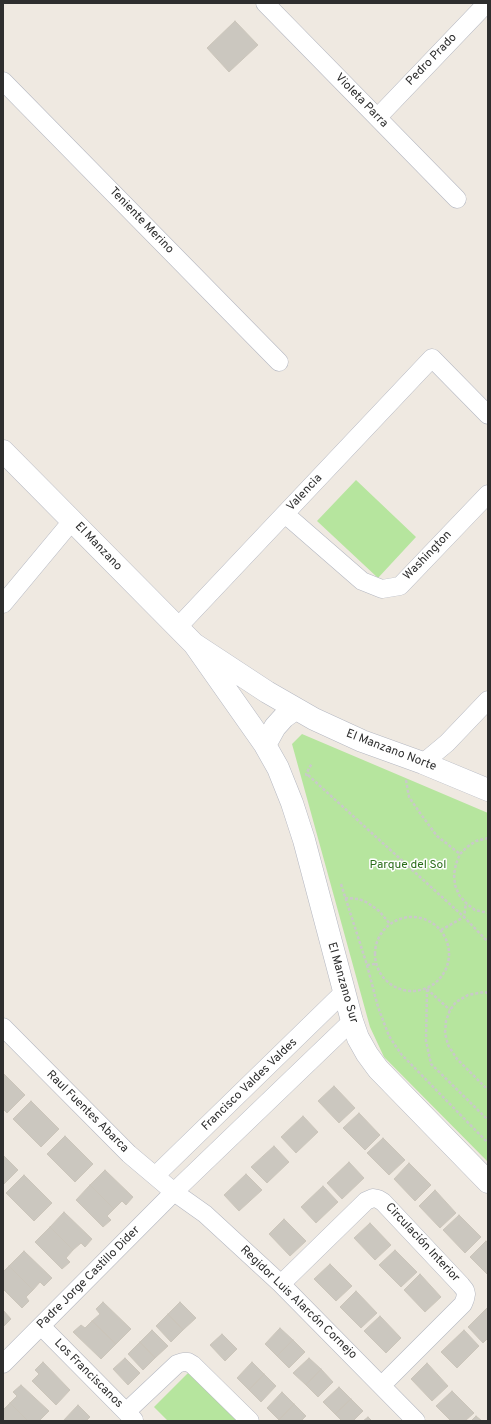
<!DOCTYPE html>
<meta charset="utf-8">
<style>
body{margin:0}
#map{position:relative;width:491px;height:1424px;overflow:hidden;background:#efe9e1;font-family:Overpass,sans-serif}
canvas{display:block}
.frame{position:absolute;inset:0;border:4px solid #2e2e2e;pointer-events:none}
</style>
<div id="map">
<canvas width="491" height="1424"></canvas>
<div class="frame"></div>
</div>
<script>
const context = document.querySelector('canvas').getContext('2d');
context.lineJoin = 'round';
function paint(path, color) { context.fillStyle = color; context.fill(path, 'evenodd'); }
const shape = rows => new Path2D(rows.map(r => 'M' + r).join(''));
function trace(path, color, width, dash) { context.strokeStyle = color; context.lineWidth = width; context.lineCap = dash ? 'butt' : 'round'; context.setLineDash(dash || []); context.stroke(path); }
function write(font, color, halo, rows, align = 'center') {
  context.font = font + ' Overpass,sans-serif'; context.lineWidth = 3; context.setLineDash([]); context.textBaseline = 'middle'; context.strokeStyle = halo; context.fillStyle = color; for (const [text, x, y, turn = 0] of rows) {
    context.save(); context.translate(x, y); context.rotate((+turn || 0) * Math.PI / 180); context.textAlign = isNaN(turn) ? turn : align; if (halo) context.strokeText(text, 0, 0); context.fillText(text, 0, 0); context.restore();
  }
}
const green = shape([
 [356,480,416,537,378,578,317,521],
 [302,734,488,813,488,1162,384,1057,370,1027,292,744],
 [190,1371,240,1421,168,1421,154,1407]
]);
const building = shape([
 [235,21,258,45,229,72,207,48,235,21],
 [3,1073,25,1095,7,1113,3,1109,3,1073],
 [334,1086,355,1108,339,1123,318,1101,334,1086],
 [31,1101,59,1129,41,1147,13,1119,31,1101],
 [359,1113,380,1135,365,1150,343,1128,359,1113],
 [303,1116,318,1132,296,1153,281,1137,303,1116],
 [65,1136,93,1164,75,1182,47,1154,65,1136],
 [383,1138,405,1160,389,1175,367,1153,383,1138],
 [274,1146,289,1162,267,1183,251,1167,274,1146],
 [3,1155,18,1170,3,1185,3,1155],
 [349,1162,364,1178,342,1199,327,1183,349,1162],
 [409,1163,431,1185,415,1201,394,1179,409,1163],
 [105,1170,133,1197,126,1205,122,1201,114,1209,90,1185,105,1170],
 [246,1174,262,1190,239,1211,224,1195,246,1174],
 [24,1175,52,1203,34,1221,6,1193,24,1175],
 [90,1185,114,1209,107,1216,111,1220,103,1227,76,1200,90,1185],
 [323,1186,338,1202,316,1223,301,1207,323,1186],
 [435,1190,456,1213,440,1228,419,1206,435,1190],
 [64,1212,92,1239,85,1247,81,1243,73,1250,50,1227,64,1212],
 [459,1215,481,1237,465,1253,443,1230,459,1215],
 [284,1219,306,1241,290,1256,269,1234,284,1219],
 [370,1223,391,1245,375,1260,354,1238,370,1223],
 [50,1227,73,1250,66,1258,70,1262,62,1269,35,1242,50,1227],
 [486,1241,488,1243,488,1275,470,1257,486,1241],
 [395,1250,417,1272,401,1287,379,1265,395,1250],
 [24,1251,52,1278,44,1286,40,1282,33,1290,9,1266,24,1251],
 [330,1264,352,1286,336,1301,314,1279,330,1264],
 [9,1266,33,1290,26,1297,29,1301,22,1308,3,1289,3,1272,9,1266],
 [420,1274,441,1297,425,1312,404,1290,420,1274],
 [356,1291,377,1313,361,1328,340,1307,356,1291],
 [103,1302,131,1329,116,1344,92,1321,100,1314,96,1309,103,1302],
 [180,1302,196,1318,183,1330,168,1314,180,1302],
 [488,1307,488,1338,483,1343,468,1327,488,1307],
 [3,1310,11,1319,4,1326,3,1325,3,1310],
 [168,1314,183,1330,171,1342,156,1326,168,1314],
 [380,1316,401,1338,386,1353,364,1331,380,1316],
 [92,1321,116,1344,101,1359,73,1332,81,1325,85,1328,92,1321],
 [280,1328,293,1340,277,1356,265,1344,280,1328],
 [152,1330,168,1346,155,1358,140,1342,152,1330],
 [464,1330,479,1346,457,1368,441,1352,464,1330],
 [222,1334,237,1349,225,1361,210,1345,222,1334],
 [293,1340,305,1352,289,1368,277,1356,293,1340],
 [140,1342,155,1358,143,1370,128,1354,140,1342],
 [125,1358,140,1373,128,1385,113,1369,125,1358],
 [309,1358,321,1369,306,1385,293,1373,309,1358],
 [43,1362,70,1390,56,1405,32,1381,39,1374,35,1370,43,1362],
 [252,1362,264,1374,249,1390,237,1378,252,1362],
 [427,1363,448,1386,432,1401,411,1379,427,1363],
 [321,1369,333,1382,318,1397,306,1385,321,1369],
 [264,1374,276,1386,261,1402,249,1390,264,1374],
 [21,1385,49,1411,39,1421,28,1421,10,1403,17,1396,13,1392,21,1385],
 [339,1387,351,1399,335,1414,323,1402,339,1387],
 [452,1391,474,1413,465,1421,451,1421,436,1406,452,1391],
 [282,1392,294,1404,279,1420,267,1408,282,1392],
 [351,1399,363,1411,353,1421,342,1421,335,1414,351,1399],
 [10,1403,28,1421,3,1421,3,1410,10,1403],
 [294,1404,306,1416,301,1421,280,1421,279,1420,294,1404],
 [78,1405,90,1417,86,1421,63,1421,78,1405],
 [476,1416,482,1421,471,1421,476,1416],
 [368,1417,372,1421,363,1421,368,1417]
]);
const path = shape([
 [308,775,464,917,488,942],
 [307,776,306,774,312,763],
 [406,780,409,797,420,813,437,836,460,854],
 [488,838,476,841,467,847,460,854,456,864,454,874,455,885,459,895,466,903,475,910,488,913],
 [341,884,367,965,378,1007,389,1036,401,1054,488,1143],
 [345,898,359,899,368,903,379,911,390,924],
 '375 954a37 37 0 1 1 74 0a37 37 0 1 1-74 0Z',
 [441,930,464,917,466,903],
 [367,965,375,964],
 [427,989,426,1041,431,1064,488,1120],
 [427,989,450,1010],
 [488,993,484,992,468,995,456,1002,450,1010,446,1021,445,1033,448,1045,457,1059,488,1090]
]);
const street = shape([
 [265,3,457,199],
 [3,81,279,362],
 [378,117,487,3],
 [285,514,362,581,382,589,400,586,488,494],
 [3,604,72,521],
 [177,628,432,358,488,415],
 [423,763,447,743,488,700],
 [3,1027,129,1154,174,1192,205,1214,281,1284,416,1421],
 [155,1176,344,992],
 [281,1284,366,1201,373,1198,378,1199,383,1202,461,1285,465,1290,466,1294,465,1299,463,1304,382,1385],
 [41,1326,134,1420],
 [3,1364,174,1192,352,1021],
 [126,1412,177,1364,183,1362,188,1362,193,1365,250,1421]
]);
const secondary = shape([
 [3,451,194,644,267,692,314,719,362,741,423,763,488,790],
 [194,644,265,745,278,768,292,803,304,840,352,1021,358,1038,367,1054,378,1069,488,1182],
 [265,745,275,727,284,717,295,709]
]);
const streetNames = [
 ["Pedro Prado",432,60,-46],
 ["Violeta Parra",361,101,46],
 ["Teniente Merino",141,221,46],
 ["Valencia",305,493,-47],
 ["El Manzano",98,547,46],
 ["Washington",428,556,-46],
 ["El Manzano Norte",391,751,21],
 ["El Manzano Sur",342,983,74],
 ["Francisco Valdes Valdes",250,1085,-44],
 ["Raul Fuentes Abarca",87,1112,45],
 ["Circulación Interior",422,1243,47],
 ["Padre Jorge Castillo Dider",89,1278,-45],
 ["Regidor Luis Alarcón Cornejo",298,1303,44],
 ["Los Franciscanos",88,1374,45]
];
const parkNames = [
 ["Parque del Sol",408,866]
];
paint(green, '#b6e59e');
paint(building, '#cbc7bf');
trace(building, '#cbc5ba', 1);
trace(street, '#b4b7c1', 19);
trace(secondary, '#b4b7c1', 23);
trace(path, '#c9c9c9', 2.5, [3, 2]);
trace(street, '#fff', 18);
trace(secondary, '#fff', 22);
write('12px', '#2e2e2e', '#fff', streetNames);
write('12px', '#2c6e1b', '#fff', parkNames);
</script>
